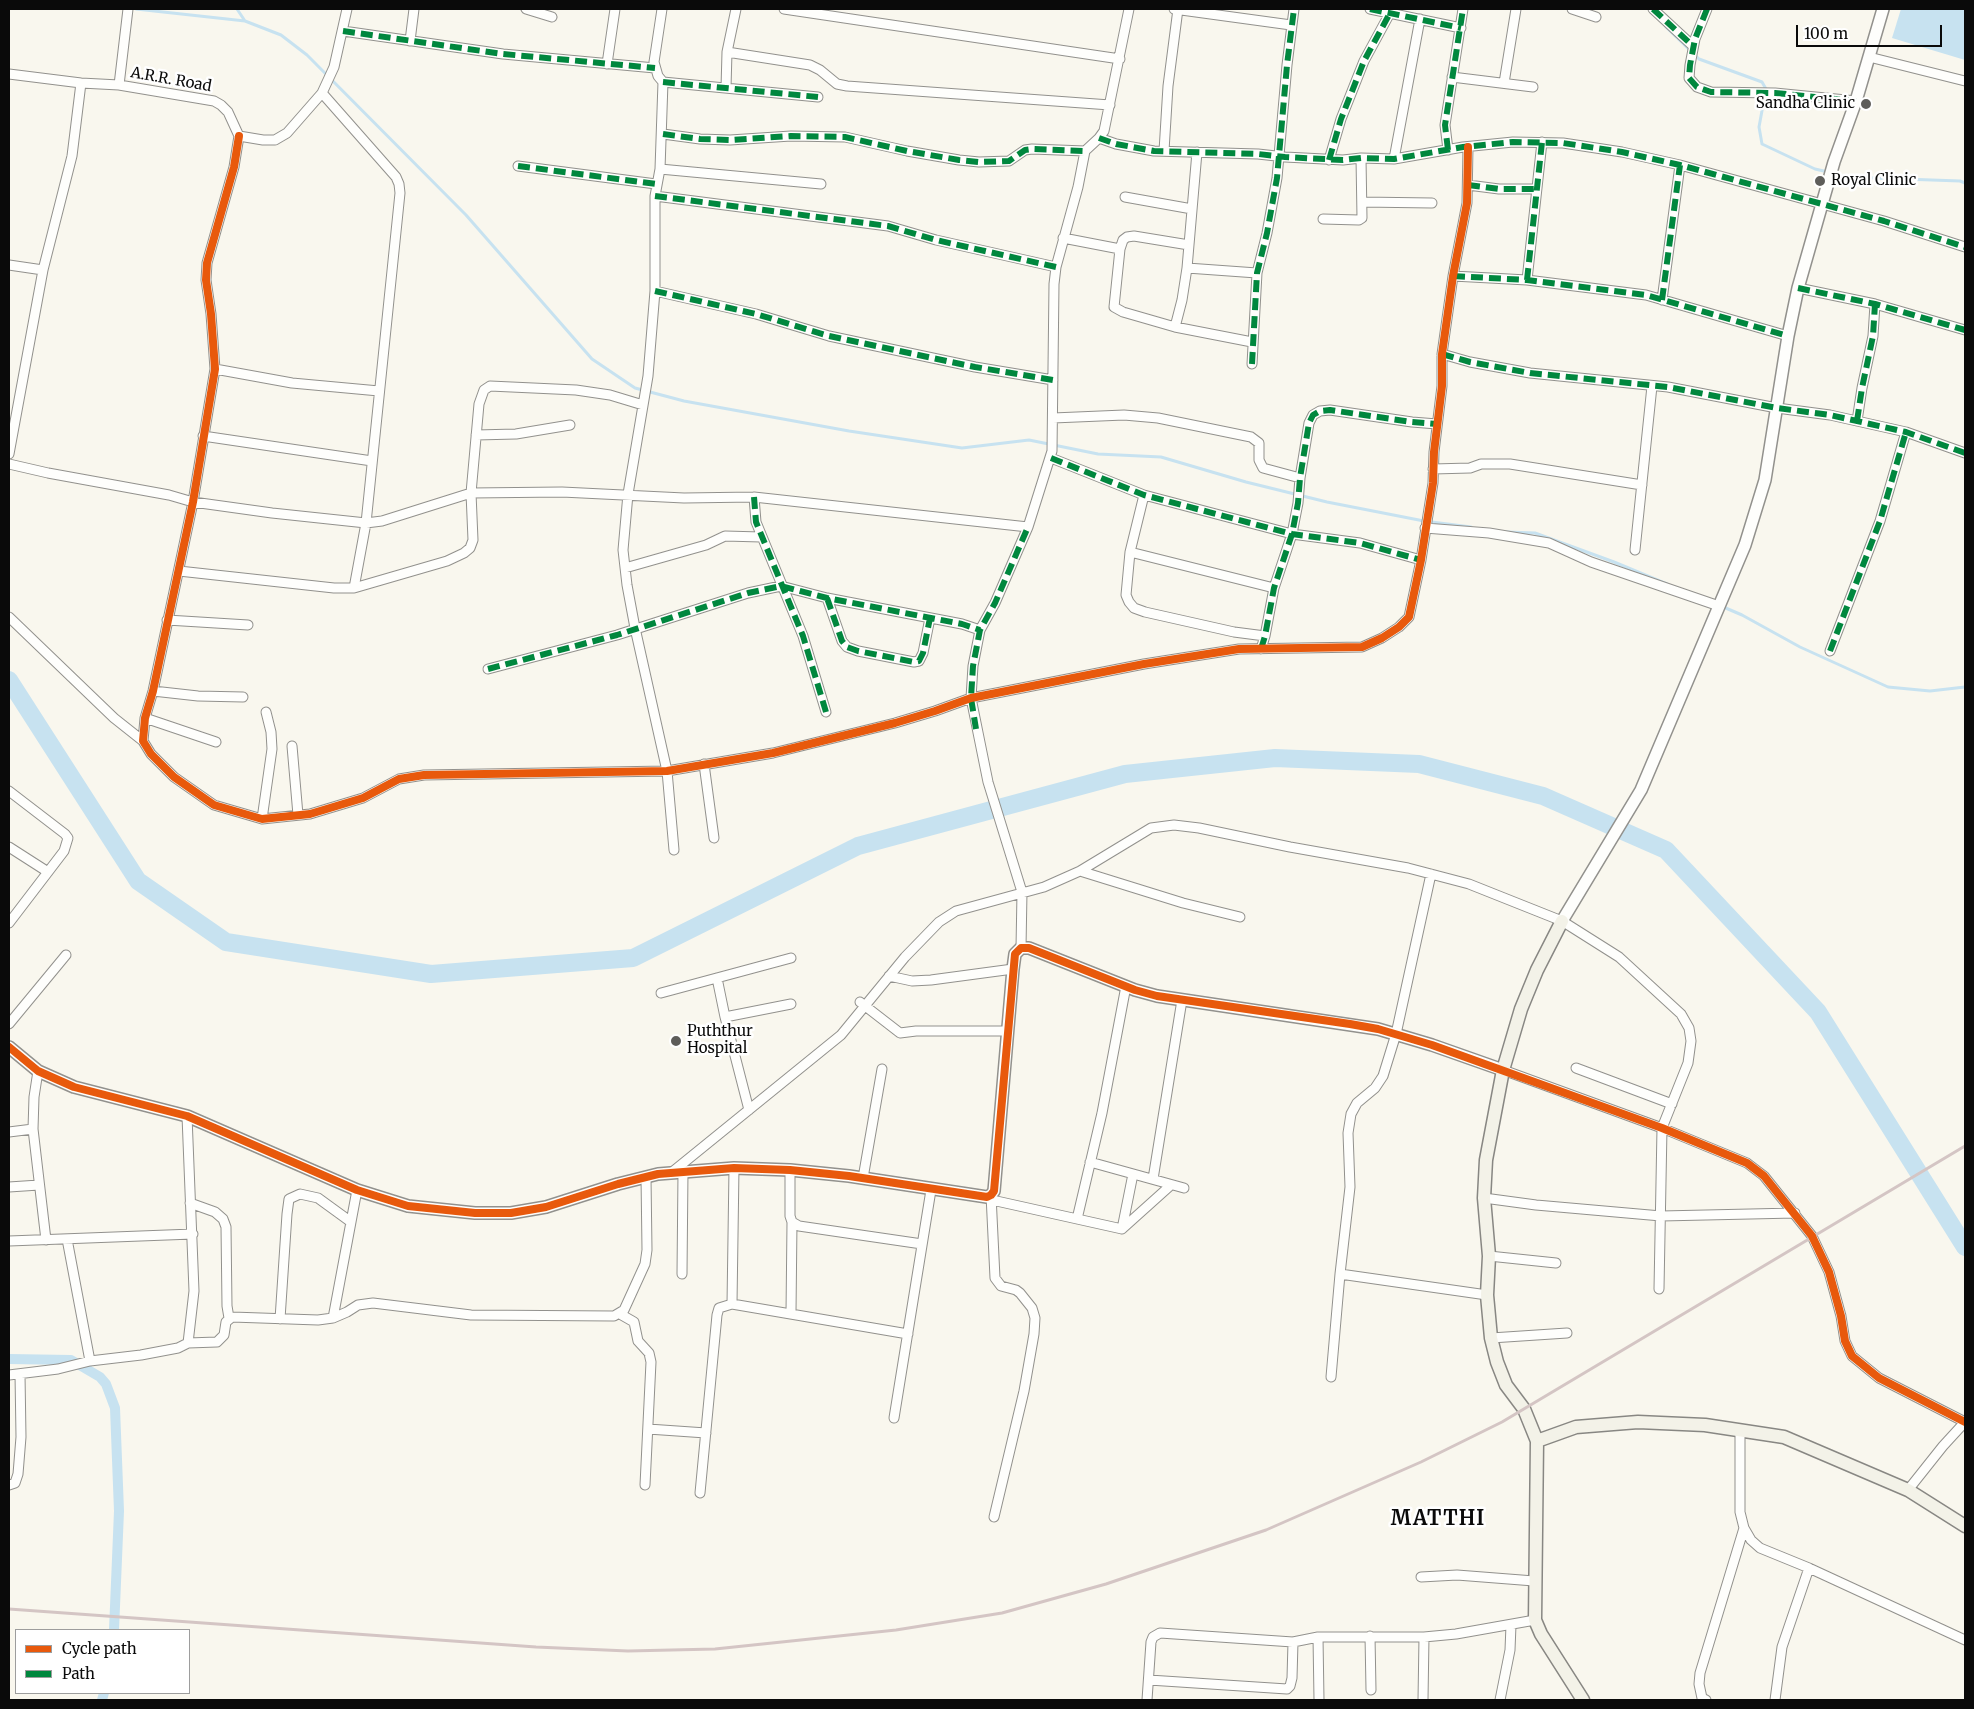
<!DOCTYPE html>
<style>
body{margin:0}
#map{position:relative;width:1974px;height:1709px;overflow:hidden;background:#f9f7ee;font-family:Merriweather,serif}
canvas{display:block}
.frame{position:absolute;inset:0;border:10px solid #0a0a0a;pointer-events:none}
.legend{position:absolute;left:15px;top:1629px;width:175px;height:65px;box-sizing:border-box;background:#fff;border:1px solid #9d9d9d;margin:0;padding:6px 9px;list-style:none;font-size:15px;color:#0a0a0a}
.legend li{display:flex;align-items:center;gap:10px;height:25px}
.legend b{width:25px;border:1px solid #9d9d9d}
.scale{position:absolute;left:1796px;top:25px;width:146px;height:22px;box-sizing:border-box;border:2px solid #0a0a0a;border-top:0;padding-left:6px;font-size:15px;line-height:18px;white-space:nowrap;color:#0a0a0a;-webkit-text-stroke:4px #fff;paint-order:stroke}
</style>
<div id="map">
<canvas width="1974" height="1709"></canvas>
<div class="frame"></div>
<ul class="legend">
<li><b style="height:6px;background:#e8590c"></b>Cycle path</li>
<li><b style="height:6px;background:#00873e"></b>Path</li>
</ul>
<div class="scale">100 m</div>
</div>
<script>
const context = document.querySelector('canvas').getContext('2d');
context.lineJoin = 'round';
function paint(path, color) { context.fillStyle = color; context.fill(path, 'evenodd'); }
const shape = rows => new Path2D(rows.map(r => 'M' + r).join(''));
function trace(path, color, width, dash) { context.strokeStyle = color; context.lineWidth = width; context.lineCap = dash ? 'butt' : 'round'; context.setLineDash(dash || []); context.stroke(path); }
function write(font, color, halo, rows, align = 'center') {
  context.font = font + ' Merriweather,serif'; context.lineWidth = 5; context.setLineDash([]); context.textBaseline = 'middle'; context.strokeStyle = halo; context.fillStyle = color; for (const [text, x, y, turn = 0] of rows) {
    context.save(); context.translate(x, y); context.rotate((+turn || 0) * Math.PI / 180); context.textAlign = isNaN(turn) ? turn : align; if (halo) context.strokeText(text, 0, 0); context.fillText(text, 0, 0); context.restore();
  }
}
const water = shape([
 [1901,9,1965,9,1965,60,1892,38]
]);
const stream = shape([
 [136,9,245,21,281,35,307,55,466,215,592,359,635,388,684,401,849,431,962,448,1029,440,1098,454,1161,457,1246,482,1327,502,1424,521,1471,527],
 [237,9,245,21],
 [1666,27,1699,59,1762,82,1766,89,1759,127,1762,144,1815,169,1828,172],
 [1834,174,1847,177,1960,181,1965,183],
 [1507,532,1535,533,1614,562,1667,584],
 [1721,606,1742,615,1800,647,1888,687,1930,691,1965,687]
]);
const canal = shape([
 [9,1359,71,1360,100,1377,106,1384,115,1408,119,1511,114,1630],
 [102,1700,104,1693]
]);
const river = shape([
 [9,680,138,881,226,942,431,974,633,958,858,846,1125,774,1275,758,1419,764,1543,796,1666,850,1818,1012,1965,1247]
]);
const minor = shape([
 [526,9,552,17],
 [662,9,654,62,658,76,663,82,660,169,655,196,655,291,648,376,628,494,623,550,627,585,635,628,667,771,674,850],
 [784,9,1120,59],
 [1174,9,1291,25],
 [1370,9,1461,28],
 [1572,9,1596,17],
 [1653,9,1693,46],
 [1707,9,1695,39,1690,65,1689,78,1697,87,1711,92,1775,93,1856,101],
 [343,31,503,54,655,68],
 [410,41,414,9],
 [727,52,810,65,820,70,837,84,847,86,1110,105],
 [1869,57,1965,81],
 [607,64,615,9],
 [9,74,81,83,119,85,214,101,221,105,228,112,239,136,263,140,275,140,287,133,322,93,334,67,347,9],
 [1452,77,1533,87],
 [663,82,818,97],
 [1504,83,1516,9],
 [119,85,128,9],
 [726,88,727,52,736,9],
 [322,93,396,177,399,184,400,193,366,523,354,588],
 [663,134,700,139,730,140,791,136,845,137,907,151,959,160,979,162,1009,161,1025,150,1032,149,1085,151],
 [239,136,234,167,207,263,206,280,211,314,215,369,193,502,153,691,145,718,143,741,151,754,174,777,214,805,262,819,310,814,363,798,399,779,424,775,667,771,773,753,895,723,935,711,971,698,1144,664,1239,649,1362,647,1382,638,1399,627,1409,617,1421,560,1433,483,1434,452,1442,386,1442,354,1453,276,1467,203,1468,147],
 [1099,138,1116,144,1154,151,1258,154,1285,157,1343,160,1361,158,1394,159,1463,147,1513,142,1563,143,1622,152,1680,165,1884,221,1965,247],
 [1448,150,1445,125,1463,9],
 [1164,151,1168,86,1178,9],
 [1394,159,1420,19],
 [1329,160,1341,119,1364,61,1390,13],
 [518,166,656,184],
 [660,169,821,184],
 [1468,185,1499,189,1536,189],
 [655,196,888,226,936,240,1056,267],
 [1125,197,1192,209],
 [1362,202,1432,203],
 [1323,219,1359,220,1362,218,1361,158],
 [1063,238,1120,249],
 [1189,245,1134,236,1127,237,1123,240,1120,249,1114,307,1123,312,1175,327,1252,342],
 [9,265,43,270],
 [1187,268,1257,273],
 [1453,276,1527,280,1646,295,1788,336],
 [1527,280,1542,142],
 [1798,288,1875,304,1965,330],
 [655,291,756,314,829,336,975,367,1053,380],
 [1662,300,1680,165],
 [1175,327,1182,300,1187,268,1197,152],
 [1442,354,1470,362,1530,373,1668,387,1777,408,1830,415,1906,432,1965,453],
 [1252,364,1257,273,1267,233,1277,178,1287,65,1294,9],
 [215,369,292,383,379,391],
 [1053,418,1124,415,1158,418,1251,437,1259,443,1259,460,1263,468,1300,478],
 [1857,421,1862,388,1873,336,1875,304],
 [476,435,516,434,570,425],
 [203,436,372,461],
 [9,454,43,270,72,156,81,83],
 [1051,458,1144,495,1292,534,1360,543,1421,560],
 [9,464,48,473,169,495,193,502,272,513,366,523,382,521,471,493,562,492,684,498,754,497,1028,527,1052,451,1054,284,1056,267,1078,187,1085,151,1099,138,1104,131,1129,9],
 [1433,469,1470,468,1481,464,1510,464,1642,485],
 [1144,495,1130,552,1126,595,1129,602,1134,608,1145,612,1234,632,1265,636],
 [754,497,756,522,803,636,826,712],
 [1425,528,1489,533,1549,543,1591,562,1719,606],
 [1635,550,1652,386],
 [1130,552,1274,588],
 [625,568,706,545,725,536,761,537],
 [179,571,334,588,354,588,447,561,464,553,470,548,473,540,471,493,479,404,484,390,490,386,576,390,610,395,643,405],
 [827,598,842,641,847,647,858,651,914,662,919,661,923,653,930,618],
 [9,617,114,718,143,741],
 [167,620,248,625],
 [1261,649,1265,636,1274,588,1292,534,1298,503,1300,478,1309,423,1313,415,1320,411,1330,410,1412,422,1437,424],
 [1830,651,1880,521,1906,432],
 [488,669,617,635,748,593,781,586,827,598,962,624,980,630],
 [153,691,198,696,243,697],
 [145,718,216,742],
 [292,746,298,815],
 [704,764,714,838],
 [9,791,65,834,68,838,64,851,9,923],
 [262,819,272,749,271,732,266,712],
 [9,847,48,872],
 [1080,871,1183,903,1240,917],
 [1021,948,1022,892,988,782,971,698,973,666,980,630,995,603,1028,527],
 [889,976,912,981,931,980,1013,969],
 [717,978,725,1017,749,1110],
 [661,993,791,958],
 [860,1002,900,1033,916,1031,1008,1031],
 [725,1017,791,1004],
 [9,1024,66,955],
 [1576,1068,1672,1104],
 [1503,1070,1662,1128,1747,1163,1764,1176,1812,1236,1829,1272,1841,1316,1845,1341,1852,1356,1879,1378,1965,1422],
 [38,1071,34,1097,33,1129,46,1240],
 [187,1116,194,1291,188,1343],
 [9,1132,33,1129],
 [1090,1162,1184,1188],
 [790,1170,790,1216,792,1222,799,1226,922,1244],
 [671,1173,841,1035,905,957,939,922,956,911,1044,887,1080,871,1151,828,1174,825,1199,828,1290,847,1408,868,1469,884,1562,921,1619,957,1681,1014,1689,1028,1691,1041,1688,1063,1662,1128,1659,1289],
 [863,1178,882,1069],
 [1153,1179,1182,1000],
 [9,1187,39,1185],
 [991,1195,995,1278,1001,1286,1016,1290,1020,1293,1032,1308,1035,1318,1034,1334,1024,1391,994,1517],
 [1484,1198,1536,1205,1661,1216,1795,1213],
 [992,1200,1122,1229,1171,1185],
 [190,1203,215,1212,223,1219,226,1227,227,1306,229,1318],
 [1077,1219,1102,1113,1126,986],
 [1122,1229,1133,1174],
 [67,1239,90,1361],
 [9,1241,193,1234],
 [1489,1256,1556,1263],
 [682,1274,683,1172],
 [1340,1274,1487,1295],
 [732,1304,734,1168],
 [791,1313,792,1222],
 [620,1314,634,1322,638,1341,649,1353,651,1362,645,1485],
 [333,1318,357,1190],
 [280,1319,287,1214,289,1199,300,1194,318,1198,351,1222],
 [1491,1338,1567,1333],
 [9,1375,58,1369,90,1361,141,1355,178,1348,188,1343,217,1342,224,1335,226,1322,232,1317,318,1320,333,1318,347,1312,358,1305,373,1303,471,1315,614,1316,624,1310,645,1264,647,1250,646,1177],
 [1331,1377,1340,1274,1350,1187,1348,1133,1351,1114,1357,1103,1375,1088,1383,1076,1396,1034,1431,874],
 [894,1418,931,1190],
 [648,1429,706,1433],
 [1740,1430,1740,1512,1744,1528,1751,1540,1760,1548,1809,1568,1965,1640],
 [9,1485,15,1483,18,1474,21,1437,20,1374],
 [1908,1490,1943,1446,1965,1422],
 [700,1493,717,1315,719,1308,732,1304,908,1334],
 [1421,1577,1457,1575,1534,1581],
 [1370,1636,1371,1690],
 [1318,1637,1319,1700],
 [1149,1680,1287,1689,1290,1686,1292,1678,1293,1642],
 [1147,1700,1151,1642,1153,1637,1160,1633,1293,1642,1318,1637,1424,1637,1456,1634,1535,1620],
 [1423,1700,1424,1637],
 [1500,1700,1510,1650,1511,1625],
 [1706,1700,1702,1698,1699,1684,1700,1673,1744,1528],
 [1775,1700,1782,1647,1809,1568]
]);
const tertiary = shape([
 [1562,921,1641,790,1745,545,1765,480,1788,336,1798,288,1834,162,1856,101,1883,9],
 [9,1047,38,1071,74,1087,187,1116,357,1190,408,1206,475,1213,511,1213,546,1207,618,1184,658,1174,734,1168,790,1170,849,1176,987,1197,991,1195,994,1191,1013,969,1015,954,1021,948,1029,948,1135,990,1157,996,1378,1029,1432,1045,1503,1070]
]);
const secondary = shape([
 [1562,921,1537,970,1521,1009,1503,1070,1486,1160,1484,1198,1489,1256,1487,1295,1491,1338,1497,1362,1506,1385,1524,1409,1537,1441,1535,1620,1541,1634,1583,1700],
 [1537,1441,1576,1427,1638,1422,1705,1425,1784,1437,1908,1490,1965,1526]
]);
const rail = shape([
 [9,1609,536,1647,628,1651,715,1649,896,1630,1002,1613,1106,1584,1266,1530,1421,1462,1502,1422,1965,1146]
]);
const quiet = shape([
 [1370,9,1461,28],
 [1653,9,1693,46],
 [1707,9,1695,39,1690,65,1689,78,1697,87,1711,92,1775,93,1856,101],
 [343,31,503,54,655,68],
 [663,82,818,97],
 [663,134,700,139,730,140,791,136,845,137,907,151,959,160,979,162,1009,161,1025,150,1032,149,1085,151],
 [1099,138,1116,144,1154,151,1258,154,1285,157,1343,160,1361,158,1394,159,1463,147,1513,142,1563,143,1622,152,1680,165,1884,221,1965,247],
 [1448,150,1445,125,1463,9],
 [1329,160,1341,119,1364,61,1390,13],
 [518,166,656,184],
 [1468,185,1499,189,1536,189],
 [655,196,888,226,936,240,1056,267],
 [1453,276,1527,280,1646,295,1788,336],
 [1527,280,1542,142],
 [1798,288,1875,304,1965,330],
 [655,291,756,314,829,336,975,367,1053,380],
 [1662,300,1680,165],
 [1442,354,1470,362,1530,373,1668,387,1777,408,1830,415,1906,432,1965,453],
 [1252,364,1257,273,1267,233,1277,178,1287,65,1294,9],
 [1857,421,1862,388,1873,336,1875,304],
 [1051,458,1144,495,1292,534,1360,543,1421,560,1422,556],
 [754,497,756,522,803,636,826,712],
 [827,598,842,641,847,647,858,651,914,662,919,661,923,653,930,618],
 [1261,649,1265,636,1274,588,1292,534,1298,503,1300,478,1309,423,1313,415,1320,411,1330,410,1412,422,1437,424],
 [1830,651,1880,521,1906,432],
 [488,669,617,635,748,593,781,586,827,598,962,624,980,630],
 [976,729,971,698,973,666,980,630,995,603,1028,527]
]);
const cycleway = shape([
 [239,136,234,167,207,263,206,280,211,314,215,369,193,502,153,691,145,718,143,741,151,754,174,777,214,805,262,819,310,814,363,798,399,779,424,775,667,771,773,753,895,723,935,711,971,698,1144,664,1239,649,1362,647,1382,638,1399,627,1409,617,1421,560,1433,483,1434,452,1442,386,1442,354,1453,276,1467,203,1468,147],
 [9,1047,38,1071,74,1087,187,1116,357,1190,408,1206,475,1213,511,1213,546,1207,618,1184,658,1174,734,1168,790,1170,849,1176,987,1197,991,1195,994,1191,1015,954,1021,948,1029,948,1135,990,1157,996,1350,1024,1378,1029,1432,1045,1662,1128,1747,1163,1764,1176,1812,1236,1829,1272,1841,1316,1845,1341,1852,1356,1879,1378,1965,1422]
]);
const markers = [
 [1866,104,6,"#5e5d5a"],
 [1820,181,6,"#5e5d5a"],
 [676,1041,6,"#5e5d5a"]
];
const streetNames = [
 ["A.R.R. Road",171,80,10]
];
const poiNames = [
 ["Sandha Clinic",1855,104,"right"],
 ["Royal Clinic",1831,181],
 ["Puththur",687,1032],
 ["Hospital",687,1049]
];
const districtNames = [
 ["MATTHI",1438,1519]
];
paint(water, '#c7e2f0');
trace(stream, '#c7e2f0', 3);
trace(canal, '#c7e2f0', 10);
trace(river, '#c7e2f0', 18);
trace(minor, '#92918d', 11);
trace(tertiary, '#92918d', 14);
trace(secondary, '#888783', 15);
trace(minor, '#fefefc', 9);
trace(tertiary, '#fefefc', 11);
trace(secondary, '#f3f2e8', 12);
trace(rail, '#d4c5c4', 3);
trace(quiet, '#00873e', 6, [12, 6]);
trace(cycleway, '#e8590c', 8);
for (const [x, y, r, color] of markers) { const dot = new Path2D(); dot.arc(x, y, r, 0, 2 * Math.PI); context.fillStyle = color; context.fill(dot); trace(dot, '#fff', 2); }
write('15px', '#0a0a0a', '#fff', streetNames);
write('15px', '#0a0a0a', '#fff', poiNames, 'left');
context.letterSpacing = '1px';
write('bold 20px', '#0a0a0a', '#fff', districtNames);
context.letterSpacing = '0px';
</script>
